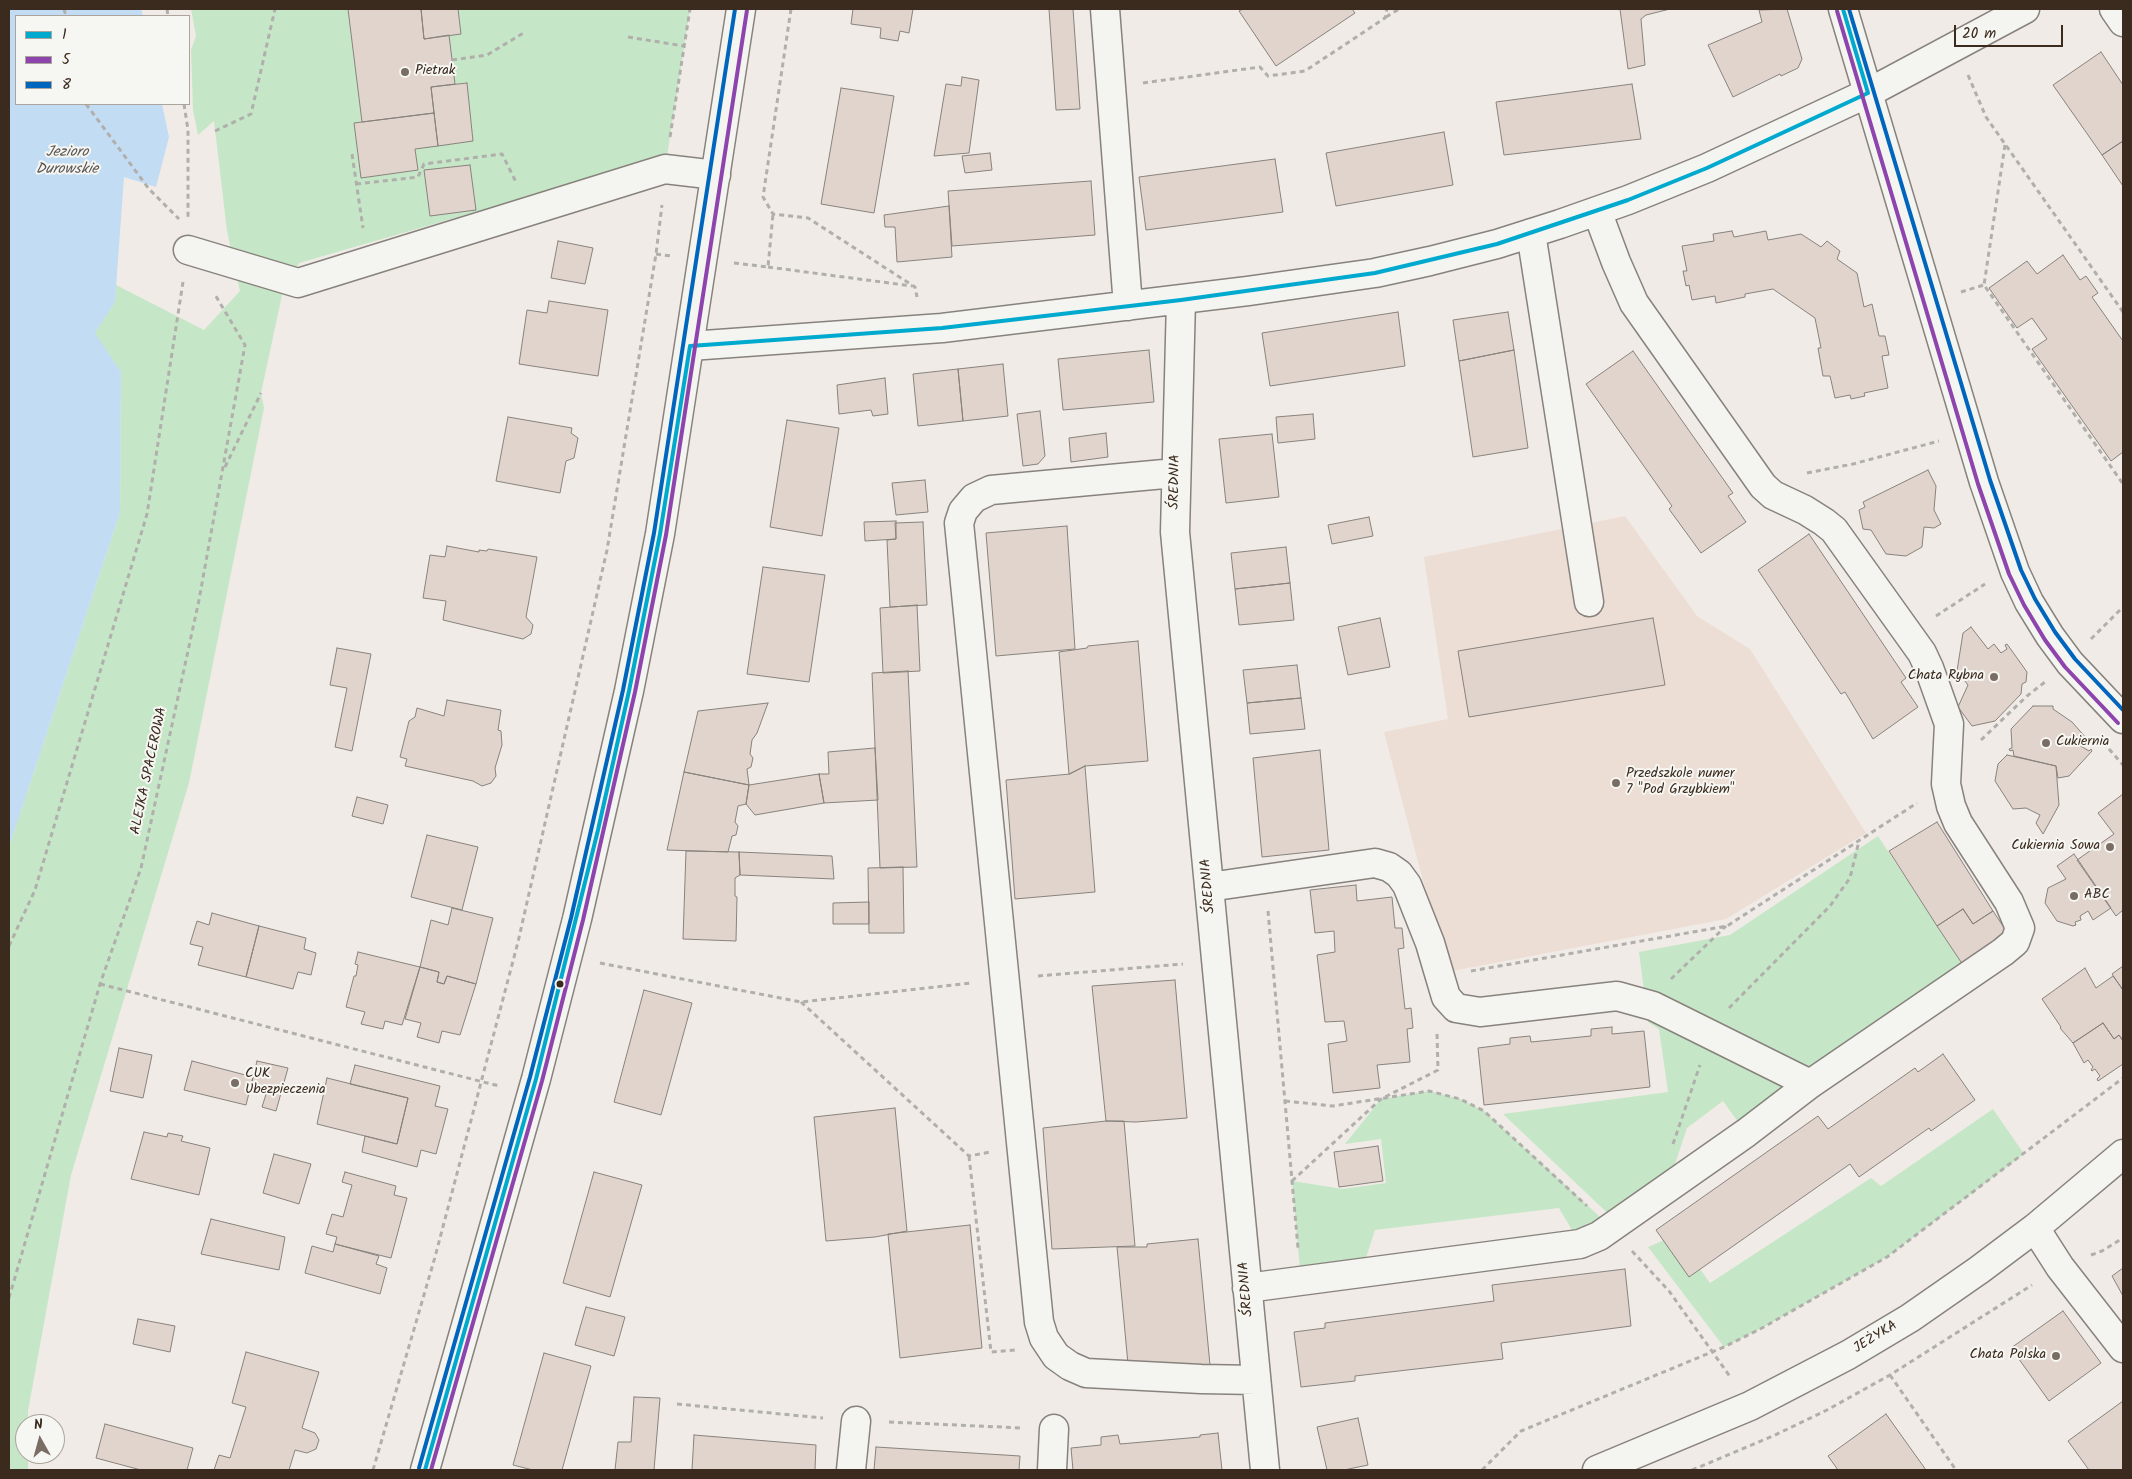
<!DOCTYPE html>
<meta charset="utf-8">
<style>
body{margin:0}
#map{position:relative;width:2132px;height:1479px;overflow:hidden;background:#f0ebe6;font-family:Kalam,sans-serif}
canvas{display:block}
.frame{position:absolute;inset:0;border:10px solid #3b2a1e;pointer-events:none}
.legend{position:absolute;left:15px;top:15px;width:175px;height:90px;box-sizing:border-box;background:#f6f6f2;border:1px solid #aba49d;margin:0;padding:6px 9px;list-style:none;font-size:15px;color:#3b2a1e}
.legend li{display:flex;align-items:center;gap:10px;height:25px}
.legend b{width:25px;border:1px solid #aba49d}
.north{position:absolute;left:15px;top:1414px;width:50px;height:50px;box-sizing:border-box;background:#f6f6f2;border:1px solid #aba49d;border-radius:50%;rotate:353deg;font-size:14px;font-weight:700;line-height:20px;text-align:center;color:#3b2a1e}
.north::after{content:'';display:block;margin:auto;width:18px;height:22px;background:#7a6e64;clip-path:polygon(50% 0,100% 100%,50% 72%,0 100%)}
.scale{position:absolute;left:1954px;top:25px;width:109px;height:22px;box-sizing:border-box;border:2px solid #3b2a1e;border-top:0;padding-left:6px;font-size:15px;line-height:18px;white-space:nowrap;color:#3b2a1e;-webkit-text-stroke:4px #f6f6f2;paint-order:stroke}
</style>
<div id="map">
<canvas width="2132" height="1479"></canvas>
<div class="frame"></div>
<ul class="legend">
<li><b style="height:6px;background:#00a9ce"></b>1</li>
<li><b style="height:6px;background:#8e44ad"></b>5</li>
<li><b style="height:6px;background:#0065bd"></b>8</li>
</ul>
<div class="north">N</div>
<div class="scale">20 m</div>
</div>
<script>
const context = document.querySelector('canvas').getContext('2d');
context.lineJoin = 'round';
function paint(path, color) { context.fillStyle = color; context.fill(path, 'evenodd'); }
const shape = rows => new Path2D(rows.map(r => 'M' + r).join(''));
function trace(path, color, width, dash) { context.strokeStyle = color; context.lineWidth = width; context.lineCap = dash ? 'butt' : 'round'; context.setLineDash(dash || []); context.stroke(path); }
function write(font, color, halo, rows, align = 'center') {
  context.font = font + ' Kalam,sans-serif'; context.lineWidth = 4; context.setLineDash([]); context.textBaseline = 'middle'; context.strokeStyle = halo; context.fillStyle = color; for (const [text, x, y, turn = 0] of rows) {
    context.save(); context.translate(x, y); context.rotate((+turn || 0) * Math.PI / 180); context.textAlign = isNaN(turn) ? turn : align; if (halo) context.strokeText(text, 0, 0); context.fillText(text, 0, 0); context.restore();
  }
}
const built = shape([
 [1625,516,1697,616,1750,649,1866,833,1726,919,1447,972,1384,732,1448,719,1424,557]
]);
const green = shape([
 [191,9,348,9,362,122,354,124,361,177,418,170,415,149,473,141,467,83,455,84,449,35,461,33,458,9,690,9,665,169,531,211,524,198,299,263,282,295,261,393,264,408,189,783,71,1175,28,1411,28,1424,25,1424,25,1454,28,1454,28,1470,9,1470,9,847,120,513,121,372,94,333,115,302,116,285,204,330,240,291,227,231,214,121,198,135,193,110,191,50,196,36],
 [1878,836,1965,968,1746,1133,1723,1101,1687,1128,1667,1188,1618,1223,1503,1114,1668,1092,1659,1029,1648,1022,1639,952,1730,935],
 [1429,1091,1460,1099,1484,1111,1611,1227,1580,1244,1559,1208,1375,1230,1361,1273,1301,1281,1292,1181,1343,1189,1386,1183,1381,1139,1345,1144,1381,1099],
 [1993,1109,2024,1154,1887,1257,1762,1328,1724,1347,1648,1247,1676,1235,1710,1283,1871,1178,1881,1186]
]);
const water = shape([
 [9,9,141,9,143,16,16,16,16,104,162,104,169,137,156,187,124,177,115,302,95,333,121,372,120,513,9,847]
]);
const building = shape([
 [348,9,421,9,424,39,449,35,455,84,431,87,434,113,362,122,348,9],
 [421,9,458,9,461,34,424,39,421,9],
 [853,9,913,9,909,33,900,31,898,41,880,38,881,28,851,24,853,9],
 [1049,9,1073,9,1080,109,1056,110,1049,9],
 [1243,9,1352,9,1355,13,1276,66,1239,11,1243,9],
 [1620,9,1670,9,1646,15,1641,19,1645,65,1628,69,1620,9],
 [1787,9,1802,59,1798,68,1781,76,1780,74,1733,97,1708,45,1762,22,1759,10,1787,9],
 [2101,52,2123,85,2123,141,2102,155,2053,85,2101,52],
 [962,77,979,80,969,153,934,156,946,84,961,86,962,77],
 [467,83,473,141,438,146,431,87,467,83],
 [1632,84,1641,139,1504,155,1496,102,1632,84],
 [841,88,894,96,874,213,821,204,841,88],
 [434,113,438,146,415,149,418,170,361,178,354,123,434,113],
 [1444,132,1453,185,1336,206,1326,153,1444,132],
 [2123,141,2123,186,2102,155,2123,141],
 [990,153,992,170,965,173,962,156,990,153],
 [1275,159,1283,212,1146,230,1139,177,1275,159],
 [470,165,476,210,430,216,424,170,470,165],
 [1091,181,1095,235,952,246,948,191,1091,181],
 [949,206,952,257,897,262,895,227,885,227,884,215,949,206],
 [1732,231,1734,237,1766,231,1768,240,1801,234,1821,247,1827,241,1840,251,1837,259,1857,273,1864,307,1872,304,1879,336,1885,336,1889,355,1882,356,1888,388,1864,393,1865,396,1851,399,1850,395,1835,398,1830,376,1823,376,1818,348,1821,348,1815,318,1773,289,1745,294,1745,297,1716,303,1715,296,1692,300,1689,285,1686,286,1683,271,1687,271,1682,246,1714,241,1713,234,1732,231],
 [558,241,593,248,585,284,551,278,558,241],
 [2063,255,2080,280,2086,276,2098,293,2092,297,2123,341,2123,452,2111,461,2032,349,2047,339,2032,318,2017,328,1989,288,2027,261,2037,274,2063,255],
 [549,301,608,310,598,376,519,364,527,310,547,313,549,301],
 [1398,312,1405,366,1270,386,1262,333,1398,312],
 [1508,312,1514,350,1459,361,1453,320,1508,312],
 [1149,350,1154,402,1063,410,1058,359,1149,350],
 [1514,350,1528,448,1473,457,1459,361,1514,350],
 [1633,351,1733,493,1728,496,1746,522,1701,553,1669,509,1672,506,1586,384,1633,351],
 [1003,364,1008,416,963,421,958,369,1003,364],
 [958,369,963,421,918,426,913,374,958,369],
 [885,378,888,414,873,416,871,410,839,414,837,385,885,378],
 [1040,411,1045,456,1038,464,1023,466,1017,414,1040,411],
 [1313,414,1315,439,1278,443,1276,417,1313,414],
 [508,417,572,428,571,433,578,438,574,458,566,461,560,493,496,481,508,417],
 [787,420,839,428,822,536,770,527,787,420],
 [1106,433,1108,457,1071,462,1069,438,1106,433],
 [1272,434,1279,497,1226,503,1219,439,1272,434],
 [1928,470,1936,486,1934,510,1941,524,1934,528,1924,527,1922,547,1906,556,1886,554,1871,530,1863,529,1859,510,1865,507,1863,502,1928,470],
 [925,480,928,512,896,515,892,483,925,480],
 [1369,517,1373,536,1332,544,1328,525,1369,517],
 [896,521,896,539,865,541,864,522,896,521],
 [923,522,927,605,890,607,887,540,896,539,895,523,923,522],
 [1067,526,1075,649,996,656,986,533,1067,526],
 [1809,534,1906,678,1901,682,1918,707,1873,739,1845,692,1841,694,1758,570,1809,534],
 [447,546,479,552,479,550,487,551,488,549,537,557,526,617,533,625,531,634,523,639,443,620,446,601,423,598,430,555,445,557,447,546],
 [1286,547,1290,583,1235,589,1231,553,1286,547],
 [763,567,825,575,809,682,747,674,763,567],
 [1290,583,1294,620,1239,625,1235,589,1290,583],
 [917,605,920,671,883,673,880,608,917,605],
 [1380,618,1390,667,1348,675,1338,627,1380,618],
 [1653,618,1665,685,1469,717,1458,651,1653,618],
 [1971,627,1988,649,1994,644,2001,653,2007,649,2005,645,2007,644,2027,672,2026,682,2022,684,2021,694,1995,721,1972,726,1958,707,1968,685,1957,671,1963,633,1971,627],
 [1138,641,1148,761,1085,766,1069,774,1059,652,1087,648,1088,646,1138,641],
 [337,648,371,654,352,751,335,747,347,688,330,685,337,648],
 [1297,665,1301,698,1247,703,1243,670,1297,665],
 [908,671,917,867,880,868,872,673,908,671],
 [1301,698,1305,729,1250,734,1247,703,1301,698],
 [447,700,501,710,498,730,501,731,502,745,495,768,496,776,491,783,482,786,473,781,405,766,407,759,400,757,409,721,415,717,417,708,444,716,447,700],
 [768,703,757,733,752,740,750,754,753,758,751,767,747,769,749,785,684,772,698,711,768,703],
 [2033,706,2053,706,2053,709,2072,722,2087,739,2084,739,2079,745,2089,751,2091,749,2092,751,2069,776,2058,778,2056,766,2014,756,2013,750,2010,751,2009,749,2012,748,2011,729,2033,706],
 [875,748,878,800,824,803,819,774,829,774,828,752,875,748],
 [1320,750,1329,850,1262,857,1253,758,1320,750],
 [2007,755,2056,766,2059,805,2043,834,2036,823,2040,815,2026,808,2013,809,1995,781,1998,764,2007,755],
 [1085,766,1095,892,1015,899,1006,780,1070,774,1085,766],
 [684,772,749,785,746,804,738,806,735,822,738,826,736,835,732,836,728,852,667,850,684,772],
 [819,774,824,803,755,815,746,804,749,785,819,774],
 [2123,794,2123,910,2116,916,2077,860,2114,834,2098,813,2123,794],
 [357,797,388,805,383,824,352,816,357,797],
 [1937,822,1993,911,1973,924,1963,909,1937,926,1889,851,1937,822],
 [427,835,478,847,462,910,411,897,427,835],
 [686,851,739,852,740,875,735,878,735,896,737,897,736,941,683,939,686,851],
 [739,852,832,856,834,879,740,875,739,852],
 [2074,854,2111,908,2093,920,2088,911,2080,916,2081,920,2075,922,2076,925,2073,926,2057,921,2045,903,2048,888,2066,879,2057,866,2074,854],
 [903,867,904,933,869,933,868,868,903,867],
 [1356,885,1357,901,1392,897,1395,928,1402,928,1404,948,1398,949,1405,1009,1411,1008,1413,1028,1407,1029,1410,1062,1377,1065,1380,1088,1333,1093,1328,1044,1347,1041,1344,1021,1325,1022,1317,955,1335,952,1334,931,1315,933,1310,890,1356,885],
 [869,902,869,924,833,924,833,903,869,902],
 [452,908,493,918,476,984,447,976,444,984,437,982,439,972,420,967,431,920,448,925,452,908],
 [1963,909,1973,924,1993,911,2011,938,1965,968,1937,926,1963,909],
 [212,913,259,926,246,977,198,965,203,947,190,944,197,921,209,925,212,913],
 [259,926,306,938,304,949,316,953,311,975,298,972,293,989,246,977,259,926],
 [358,952,420,967,402,1025,385,1021,383,1029,361,1024,365,1012,346,1007,354,976,356,976,358,965,355,964,358,952],
 [2123,966,2123,990,2112,974,2123,966],
 [420,967,439,972,437,982,444,984,447,976,476,984,460,1035,442,1031,439,1043,417,1037,421,1023,405,1019,420,967],
 [2085,968,2096,988,2113,976,2123,990,2123,1041,2119,1035,2114,1039,2103,1023,2073,1043,2060,1028,2061,1027,2042,999,2085,968],
 [1175,980,1187,1118,1136,1122,1106,1121,1092,986,1175,980],
 [644,990,692,1003,661,1115,614,1102,644,990],
 [2103,1023,2114,1039,2119,1035,2123,1041,2123,1064,2098,1081,2097,1079,2100,1076,2095,1069,2092,1071,2091,1070,2093,1067,2088,1060,2084,1063,2073,1043,2103,1023],
 [1612,1027,1612,1034,1644,1031,1650,1087,1484,1105,1478,1048,1510,1044,1510,1038,1530,1036,1531,1042,1591,1036,1591,1029,1612,1027],
 [119,1048,152,1055,143,1098,110,1091,119,1048],
 [1943,1054,1975,1100,1931,1131,1929,1128,1859,1177,1850,1164,1689,1277,1656,1230,1818,1116,1828,1129,1915,1068,1918,1072,1943,1054],
 [192,1061,253,1077,246,1105,184,1090,192,1061],
 [257,1061,288,1068,276,1111,262,1107,267,1091,251,1086,257,1061],
 [355,1065,440,1086,435,1106,448,1109,436,1154,421,1150,417,1167,362,1152,365,1136,397,1144,408,1098,350,1084,355,1065],
 [327,1078,408,1098,397,1144,317,1124,327,1078],
 [895,1108,907,1231,875,1237,826,1241,814,1117,895,1108],
 [1106,1121,1124,1121,1135,1246,1052,1249,1043,1128,1106,1121],
 [144,1132,167,1137,168,1133,183,1136,181,1141,210,1148,199,1195,131,1179,144,1132],
 [1378,1146,1383,1181,1339,1187,1334,1152,1378,1146],
 [274,1154,311,1164,299,1204,263,1193,274,1154],
 [345,1172,396,1186,394,1195,407,1198,391,1258,335,1244,337,1237,326,1234,332,1214,343,1217,352,1185,342,1182,345,1172],
 [594,1172,642,1185,610,1297,563,1283,594,1172],
 [211,1219,285,1237,279,1270,201,1254,211,1219],
 [970,1225,982,1348,900,1358,888,1234,970,1225],
 [1198,1239,1210,1365,1128,1364,1117,1247,1147,1247,1147,1244,1198,1239],
 [335,1244,379,1256,376,1264,387,1268,380,1294,305,1273,312,1246,333,1252,335,1244],
 [2123,1268,2123,1296,2112,1276,2123,1268],
 [1625,1269,1631,1326,1501,1343,1503,1359,1355,1376,1355,1381,1301,1387,1294,1332,1325,1328,1325,1323,1494,1301,1492,1285,1625,1269],
 [586,1307,625,1317,614,1356,575,1345,586,1307],
 [2063,1311,2101,1363,2049,1401,2011,1348,2063,1311],
 [138,1319,175,1326,170,1352,133,1344,138,1319],
 [246,1352,319,1372,302,1428,315,1433,319,1440,316,1449,307,1453,295,1450,289,1470,214,1470,219,1455,230,1458,246,1407,232,1403,246,1352],
 [544,1353,591,1366,562,1470,533,1470,513,1465,544,1353],
 [634,1397,660,1398,654,1470,615,1470,618,1442,631,1442,634,1397],
 [2123,1401,2123,1470,2089,1470,2068,1441,2123,1401],
 [1886,1414,1926,1470,1838,1470,1828,1456,1886,1414],
 [1358,1418,1368,1465,1344,1470,1327,1470,1317,1427,1358,1418],
 [105,1424,193,1448,187,1470,141,1470,96,1458,105,1424],
 [1218,1433,1222,1470,1073,1470,1071,1448,1101,1445,1101,1437,1118,1435,1120,1444,1200,1437,1200,1435,1218,1433],
 [694,1435,816,1445,815,1470,692,1470,694,1435],
 [876,1447,1020,1456,1019,1470,874,1470,876,1447]
]);
const path = shape([
 [64,9,66,16],
 [167,9,168,16],
 [791,9,763,197,773,214,808,218,915,287,917,297],
 [1386,17,1399,9],
 [628,37,684,46],
 [452,60,487,55,525,32],
 [1968,75,1986,117,2123,312],
 [1143,83,1260,67,1268,76,1305,71,1385,18,1387,9],
 [86,104,149,189,179,219],
 [184,104,188,130,188,218],
 [215,131,251,114,275,9],
 [670,137,690,9],
 [2005,145,1984,285,2123,484],
 [352,154,363,228],
 [356,184,418,177,424,164,502,154,516,182],
 [656,254,671,256],
 [734,263,768,267,773,214],
 [768,267,912,286],
 [1961,292,1984,285],
 [225,467,261,393],
 [1807,473,1853,464,1939,441],
 [1936,616,1985,584],
 [2091,639,2123,607],
 [1981,740,2027,696,2045,682],
 [2109,749,2123,765],
 [1268,911,1298,1248],
 [9,946,35,890,147,514,183,282],
 [600,963,801,1002,972,983],
 [1471,971,1727,926,1917,803],
 [1038,976,1183,964],
 [1671,979,1726,926],
 [100,984,499,1086],
 [801,1002,969,1156,990,1152],
 [1729,1008,1830,906,1850,878,1859,841],
 [1285,1101,1333,1106,1429,1091,1460,1099,1484,1111,1587,1206],
 [1673,1144,1700,1065],
 [969,1156,991,1352,1015,1350],
 [1292,1181,1381,1099,1438,1070,1437,1033],
 [1632,1251,1669,1291,1731,1378],
 [2091,1255,2102,1251,2123,1238],
 [9,1298,100,984,141,868,199,600,245,345,214,293],
 [1890,1375,1956,1470],
 [677,1404,823,1418],
 [889,1422,1022,1428],
 [373,1470,435,1257,518,942,607,550,656,254,662,205],
 [1482,1470,1521,1431,1724,1347,1762,1328,1887,1257,2123,1078],
 [1692,1470,1773,1436,1827,1410,1890,1375,2032,1285]
]);
const minor = shape([
 [1105,9,1128,306],
 [1843,9,1984,482,2015,572,2029,602,2050,636,2070,663,2123,719],
 [2114,9,2123,22],
 [1531,233,1589,602],
 [188,250,298,283,665,169,716,175],
 [1181,300,1175,532,1265,1470],
 [690,346,942,328,1248,291,1375,273,1430,261,1497,244,1560,224,1628,200,1707,168,1868,93,2025,9],
 [1175,473,991,490,974,498,963,511,959,523,1039,1322,1044,1338,1056,1356,1070,1366,1086,1373,1201,1379,1256,1380],
 [1209,887,1375,863,1389,867,1399,874,1407,885,1430,943,1446,997,1456,1008,1480,1012,1617,996,1653,1006,1810,1084],
 [2035,1228,2060,1267,2123,1348],
 [1247,1288,1580,1244,1599,1236,1746,1133,1810,1084,2003,952,2015,942,2020,928,2009,902,1958,823,1951,806,1946,784,1949,724,1929,668,1922,653,1834,530,1824,522,1805,510,1773,495,1763,486,1634,303,1616,262,1597,211],
 [851,1470,856,1421],
 [1052,1470,1054,1429],
 [1597,1470,1750,1406,1848,1355,1910,1318,1979,1270,2035,1228,2123,1154]
]);
const major = shape([
 [425,1470,536,1079,577,919,629,691,660,534,741,9]
]);
const bus1 = shape([
 [1843,9,1868,93],
 [690,346,942,328,1181,300,1375,273,1497,244,1628,200,1707,168,1868,93],
 [425,1470,536,1079,598,830,629,691,660,534,690,346]
]);
const bus2 = shape([
 [1837,11,1978,484,2009,574,2024,605,2045,640,2065,667,2118,723],
 [431,1470,542,1081,583,920,635,692,666,535,747,10]
]);
const bus3 = shape([
 [1849,9,1990,480,2021,570,2035,599,2055,632,2075,659,2123,710],
 [419,1468,530,1077,571,918,623,690,654,533,735,9]
]);
const markers = [
 [405,72,5,"#7a6e64"],
 [1994,677,5,"#7a6e64"],
 [2046,743,5,"#7a6e64"],
 [1616,783,5,"#7a6e64"],
 [2110,847,5,"#7a6e64"],
 [2074,896,5,"#7a6e64"],
 [560,984,4.5,"#3b2a1e"],
 [235,1083,5,"#7a6e64"],
 [2056,1356,5,"#7a6e64"]
];
const poiNames = [
 ["Pietrak",415,72],
 ["Chata Rybna",1984,677,"right"],
 ["Cukiernia",2056,743],
 ["Przedszkole numer",1626,775],
 ["7 \"Pod Grzybkiem\"",1626,791],
 ["Cukiernia Sowa",2100,847,"right"],
 ["ABC",2084,896],
 ["CUK",245,1075],
 ["Ubezpieczenia",245,1091],
 ["Chata Polska",2046,1356,"right"]
];
const streetNames = [
 ["ŚREDNIA",1176,482,-89],
 ["ALEJKA SPACEROWA",150,771,-78],
 ["ŚREDNIA",1209,886,-95],
 ["ŚREDNIA",1247,1289,-95],
 ["JEŻYKA",1876,1338,-32]
];
const waterNames = [
 ["Jezioro",67,153],
 ["Durowskie",67,170]
];
paint(built, '#edded5');
paint(green, '#c5e7c7');
paint(water, '#c2dcf3');
paint(building, '#e1d4cd');
trace(building, '#88827d', 1);
trace(minor, '#88827d', 31);
trace(major, '#88827d', 31);
trace(path, '#b1afac', 3, [5, 4]);
trace(minor, '#f4f4f1', 28);
trace(major, '#f4f4f1', 28);
trace(bus1, '#00a9ce', 4);
trace(bus2, '#8e44ad', 4);
trace(bus3, '#0065bd', 4);
for (const [x, y, r, color] of markers) { const dot = new Path2D(); dot.arc(x, y, r, 0, 2 * Math.PI); context.fillStyle = color; context.fill(dot); trace(dot, '#f6f6f2', 2); }
write('14px', '#3b2a1e', '#f6f6f2', poiNames, 'left');
write('14px', '#3b2a1e', '#f6f6f2', streetNames);
write('italic 15px', '#585554', '#f6f6f2', waterNames);
</script>
